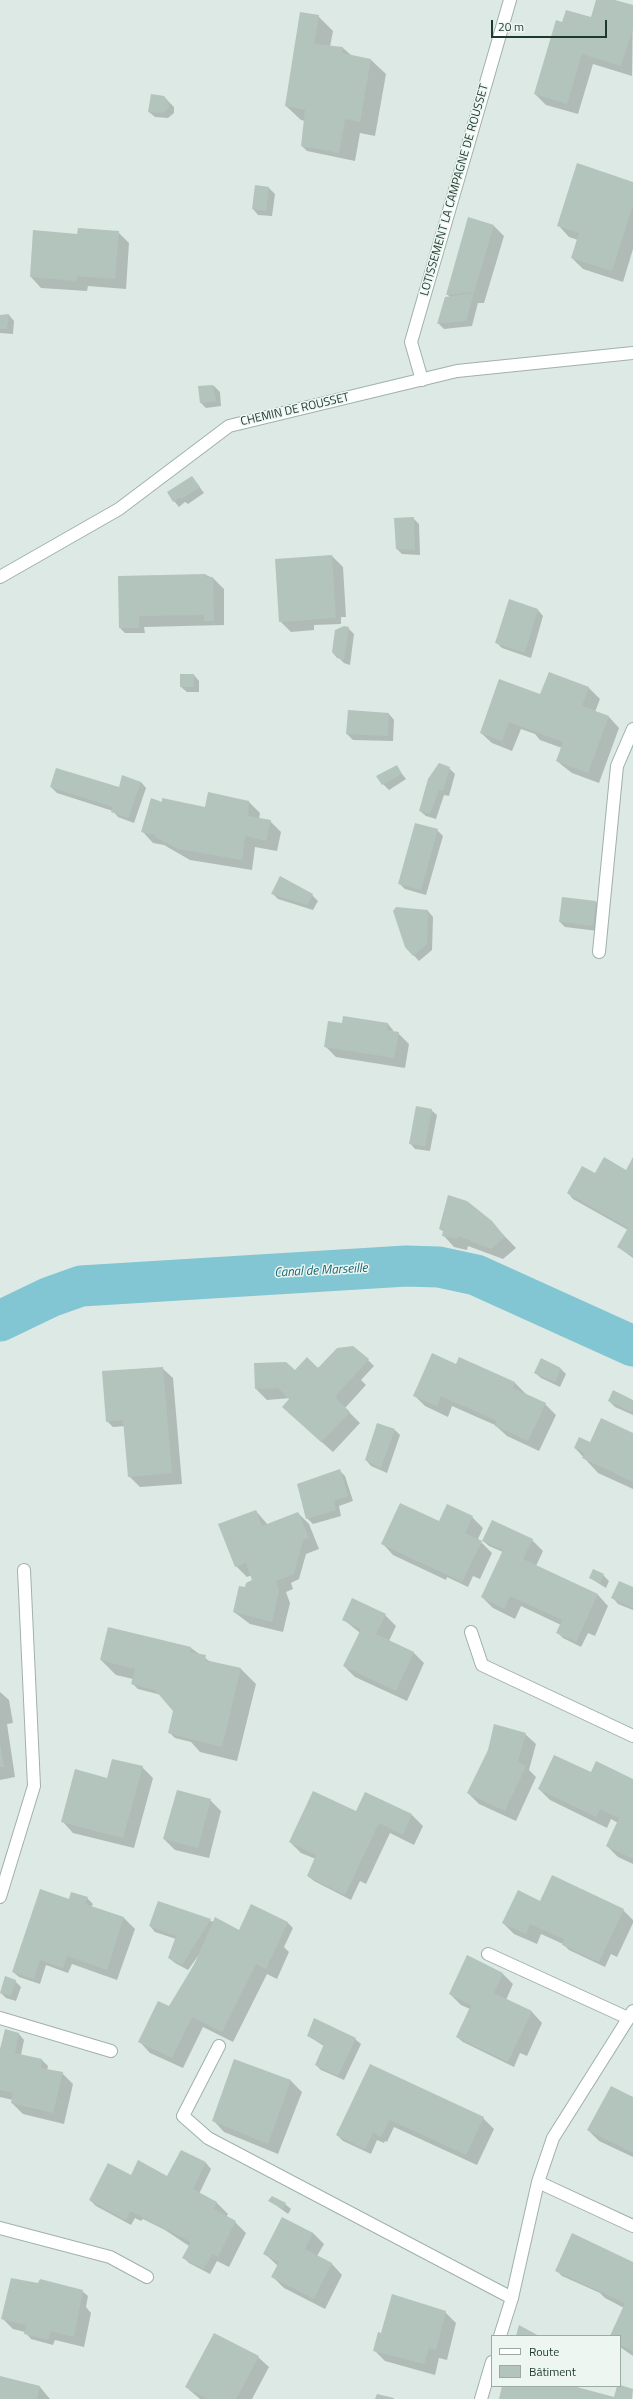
<!DOCTYPE html>
<meta charset="utf-8">
<style>
body{margin:0}
#map{position:relative;width:633px;height:2399px;overflow:hidden;background:#dde9e4;font-family:"Titillium Web",sans-serif}
canvas{display:block}
.legend{position:absolute;left:491px;top:2335px;width:130px;height:52px;box-sizing:border-box;background:#edf6f1;border:1px solid #9aaaa4;margin:0;padding:5px 7px;list-style:none;font-size:12px;color:#1e3931}
.legend li{display:flex;align-items:center;gap:8px;height:20px}
.legend b{width:20px;border:1px solid #9aaaa4}
.scale{position:absolute;left:491px;top:20px;width:116px;height:18px;box-sizing:border-box;border:2px solid #1e3931;border-top:0;padding-left:5px;font-size:12px;line-height:14px;white-space:nowrap;color:#1e3931;-webkit-text-stroke:3px #edf6f1;paint-order:stroke}
</style>
<div id="map">
<canvas width="633" height="2399"></canvas>
<ul class="legend">
<li><b style="height:5px;background:#fff"></b>Route</li>
<li><b style="height:11px;background:#b2c4bc"></b>Bâtiment</li>
</ul>
<div class="scale">20 m</div>
</div>
<script>
const context = document.querySelector('canvas').getContext('2d');
context.lineJoin = 'round';
function paint(path, color) { context.fillStyle = color; context.fill(path, 'evenodd'); }
const shape = rows => new Path2D(rows.map(r => 'M' + r).join(''));
function trace(path, color, width, dash) { context.strokeStyle = color; context.lineWidth = width; context.lineCap = dash ? 'butt' : 'round'; context.setLineDash(dash || []); context.stroke(path); }
function write(font, color, halo, rows, align = 'center') {
  context.font = font + ' "Titillium Web",sans-serif'; context.lineWidth = 3; context.setLineDash([]); context.textBaseline = 'middle'; context.strokeStyle = halo; context.fillStyle = color; for (const [text, x, y, turn = 0] of rows) {
    context.save(); context.translate(x, y); context.rotate((+turn || 0) * Math.PI / 180); context.textAlign = isNaN(turn) ? turn : align; if (halo) context.strokeText(text, 0, 0); context.fillText(text, 0, 0); context.restore();
  }
}
const shadow = shape([
 [597,0,612,0,633,6,632,76,593,64,578,114,546,105,535,94,563,24,592,19],
 [318,16,333,31,330,47,343,48,352,56,371,60,386,74,375,136,360,133,355,161,307,151,302,146,305,121,301,120,286,106],
 [164,97,174,107,174,113,168,118,155,117,149,112],
 [633,183,633,249,623,282,583,269,572,258,578,240,569,237,559,226],
 [256,186,269,188,275,194,272,216,258,215,253,209],
 [493,225,504,236,484,303,478,303,472,326,444,329,439,324,450,297,447,294],
 [118,232,129,243,126,289,88,286,87,291,41,288,31,277,77,235],
 [9,315,14,321,13,334,0,333,0,316],
 [214,386,220,392,221,406,206,408,201,403,199,387],
 [192,477,204,493,188,504,185,502,179,507,174,501],
 [413,518,419,524,420,555,402,554,397,549],
 [332,556,343,567,346,617,341,617,341,624,314,625,314,630,291,632,280,621],
 [206,575,213,578,224,589,224,625,144,627,145,633,125,633,120,628],
 [538,610,543,616,531,658,502,648,496,642],
 [348,628,354,634,350,665,344,663,338,657],
 [549,673,589,688,600,699,595,712,609,717,619,728,599,783,572,773,563,766,557,761,562,748,540,740,535,734,521,729,512,751,492,743,481,733,541,696],
 [194,675,199,681,199,692,187,692,181,687],
 [389,714,394,720,393,741,353,740,347,734],
 [396,766,406,779,389,790,383,784],
 [449,768,455,774,449,796,444,795,436,819,426,816,420,811],
 [141,782,146,788,134,823,118,817,113,811,57,793,51,787,120,788],
 [215,794,249,802,260,813,259,819,270,821,281,832,277,851,255,847,252,870,190,860,164,845,153,843,143,832,163,803,208,809],
 [437,830,443,836,426,895,405,889,399,883],
 [272,893,312,895,318,901,313,910,278,899],
 [563,898,596,902,602,907,598,931,565,927,560,922],
 [428,911,433,917,432,950,419,961,406,947],
 [344,1017,388,1024,393,1030,393,1032,398,1033,409,1044,405,1068,336,1057,325,1046,345,1025],
 [431,1110,437,1115,430,1151,415,1149,410,1143],
 [633,1159,633,1258,618,1247,628,1230,573,1199,568,1193,595,1175,626,1171],
 [491,1222,516,1248,503,1259,468,1246,467,1250,454,1247,444,1236,444,1232,440,1229],
 [459,1359,515,1383,526,1394,545,1404,556,1415,539,1451,507,1436,495,1425,452,1406,448,1417,425,1406,414,1395,456,1365],
 [368,1360,374,1366,361,1380,366,1385,345,1408,360,1423,333,1452,317,1438,291,1398,267,1400,256,1389,295,1371],
 [162,1368,173,1378,182,1484,140,1487,129,1476,125,1426,113,1427,107,1421],
 [561,1369,566,1374,560,1387,541,1378,535,1373],
 [613,1392,633,1401,633,1415,615,1407,609,1401],
 [395,1430,400,1435,387,1473,371,1466,366,1460],
 [633,1434,633,1489,598,1473,575,1448],
 [339,1470,345,1476,353,1501,339,1506,341,1516,313,1524,307,1518],
 [256,1511,268,1525,298,1513,309,1524,319,1549,306,1554,299,1579,291,1583,293,1589,286,1592,290,1603,283,1632,250,1624,234,1612,244,1588,254,1580,252,1575,247,1577,236,1566],
 [472,1517,483,1528,478,1539,492,1553,480,1579,473,1576,468,1587,447,1577,446,1580,393,1555,383,1544,439,1522],
 [532,1540,543,1551,536,1566,598,1595,608,1606,595,1636,588,1633,581,1647,563,1638,557,1632,561,1625,521,1606,515,1619,493,1608,482,1597,503,1552,489,1546,483,1541],
 [603,1575,609,1581,606,1588,590,1578],
 [633,1589,633,1610,618,1604,613,1598],
 [353,1600,385,1615,396,1626,389,1641,413,1652,424,1663,407,1701,355,1677,344,1666,360,1633,343,1619],
 [191,1648,212,1663,241,1669,256,1684,237,1761,200,1752,191,1742,175,1738,169,1732,174,1711,161,1695,138,1689,132,1683,133,1679,116,1675,101,1660],
 [0,1692,9,1700,13,1723,7,1724,15,1777,0,1780],
 [525,1734,536,1744,529,1770,536,1777,516,1821,479,1804,468,1793],
 [142,1767,153,1778,134,1848,73,1833,63,1822,108,1780],
 [592,1774,633,1780,633,1864,618,1857,607,1846,618,1823,611,1819,607,1828,550,1800,539,1789],
 [366,1793,412,1815,423,1826,414,1845,390,1833,366,1884,360,1881,351,1900,314,1881,308,1876,316,1859,301,1853,290,1842,357,1812],
 [210,1800,221,1811,209,1858,175,1850,164,1839],
 [87,1898,93,1904,91,1907,124,1918,135,1929,117,1980,72,1964,68,1973,46,1965,40,1984,19,1977,13,1972,69,1900],
 [158,1902,239,1931,287,1922,293,1928,284,1947,289,1952,277,1979,267,1974,233,2042,203,2027,183,2068,150,2053,140,2042,170,2008,201,1952,188,1970,175,1963,169,1958,176,1939,155,1932,150,1926],
 [540,1902,623,1910,633,1920,633,1923,617,1957,611,1954,605,1967,569,1950,563,1944,541,1934,537,1944,514,1934,503,1923],
 [502,1973,513,1984,506,2000,532,2012,542,2023,527,2056,520,2053,514,2067,463,2042,457,2037,470,2009,461,2005,450,1994],
 [15,1981,21,1987,16,2001,6,1998,0,1992],
 [6,2031,19,2034,24,2040,21,2055,42,2060,48,2066,47,2070,62,2073,73,2084,64,2124,23,2114,12,2103,13,2100,0,2097,0,2050],
 [308,2036,355,2039,361,2044,344,2080,321,2070,316,2065,324,2046],
 [235,2061,291,2081,302,2092,278,2154,224,2132,214,2121],
 [370,2065,483,2118,494,2129,477,2165,394,2127,387,2142,385,2141,384,2143,377,2140,371,2154,343,2141,337,2135],
 [633,2098,633,2157,599,2141,588,2130],
 [181,2151,206,2163,211,2169,199,2194,217,2203,228,2214,226,2217,235,2222,246,2233,229,2267,217,2261,210,2274,189,2263,184,2258,189,2246,165,2230,143,2219,141,2221,135,2218,131,2225,96,2206,90,2200,132,2176,168,2177],
 [270,2201,285,2204,291,2209,288,2214],
 [282,2218,313,2233,324,2244,317,2256,332,2264,342,2275,325,2309,284,2288,273,2277,278,2266,264,2253],
 [633,2263,633,2356,620,2347,620,2336,611,2336,624,2308,605,2298,600,2293,562,2276,556,2270],
 [39,2284,82,2291,88,2296,86,2307,91,2313,84,2347,55,2340,53,2345,31,2339,25,2332,13,2329,2,2318],
 [445,2312,456,2323,447,2360,439,2358,435,2375,385,2361,374,2350,382,2334],
 [258,2357,269,2367,252,2399,200,2399,186,2387],
 [0,2377,40,2387,50,2399,0,2399]
]);
const canal = shape([
 [0,1321,50,1297,81,1286,406,1266,439,1267,476,1275,633,1346]
]);
const building = shape([
 [596,0,615,0,633,5,633,29,621,66,582,54,567,104,534,94,556,20,562,22,566,10,591,17],
 [300,12,319,15,314,44,343,47,342,53,371,59,360,122,345,119,339,153,301,146,305,110,285,106],
 [151,94,164,96,168,101,169,107,164,113,148,112],
 [577,163,633,182,633,205,612,271,571,258,579,233,557,226],
 [255,185,269,187,266,211,252,209],
 [468,217,494,225,474,292,446,295],
 [78,228,119,231,115,279,78,276,76,281,30,277,33,230,77,234],
 [474,293,466,321,437,324,445,297],
 [9,314,7,329,0,329,0,315],
 [213,385,216,401,200,403,198,386],
 [192,476,200,487,181,499,180,497,173,502,167,492],
 [414,517,415,550,396,549,394,518],
 [332,555,336,618,279,622,275,559],
 [206,574,206,577,213,577,214,621,204,621,204,615,139,616,139,628,119,628,118,576],
 [509,599,538,609,525,653,495,643],
 [344,626,349,627,344,660,337,658,332,652,335,630],
 [549,672,589,687,582,706,609,716,588,773,556,761,563,742,509,722,502,741,480,733,499,679,540,694],
 [180,674,194,674,194,687,180,687],
 [348,710,389,713,388,736,346,734],
 [439,763,450,767,443,791,439,790,430,814,419,811,428,779],
 [397,765,402,774,382,785,376,776],
 [56,768,119,787,122,775,141,782,128,818,111,812,113,807,50,787],
 [208,792,249,801,248,816,271,820,266,841,245,836,242,860,178,849,155,837,155,835,141,832,151,798,162,802,162,798,205,807],
 [415,823,438,829,421,890,398,884],
 [280,876,313,894,307,905,271,894],
 [562,897,596,901,593,926,559,922],
 [396,907,428,910,427,944,413,956,405,947,393,911],
 [343,1016,388,1023,387,1030,399,1032,394,1058,324,1047,328,1021,342,1023],
 [416,1106,432,1109,425,1146,409,1144],
 [604,1157,626,1170,633,1157,633,1256,617,1247,628,1228,567,1193,582,1166,595,1173],
 [448,1195,467,1201,492,1221,505,1237,491,1249,458,1236,457,1239,442,1236,443,1231,439,1229],
 [353,1346,369,1359,335,1397,350,1412,321,1442,282,1407,289,1399,278,1388,255,1389,254,1363,286,1362,295,1370,307,1357,318,1368,337,1348],
 [432,1353,456,1364,459,1357,515,1382,513,1388,546,1403,528,1441,495,1426,497,1421,441,1396,437,1406,413,1396],
 [541,1358,561,1368,555,1382,534,1373],
 [163,1367,172,1473,128,1477,123,1420,106,1422,102,1371],
 [613,1390,633,1400,632,1412,608,1401],
 [601,1418,633,1433,633,1482,582,1458,585,1453,574,1448,579,1437,590,1442],
 [377,1423,395,1429,381,1468,365,1460],
 [340,1469,348,1496,334,1501,336,1510,306,1519,297,1484],
 [400,1503,439,1521,447,1504,473,1516,465,1533,482,1541,462,1582,381,1544],
 [256,1510,262,1526,298,1512,309,1538,303,1540,294,1574,276,1581,279,1591,272,1622,233,1612,239,1586,245,1587,246,1583,252,1580,246,1563,235,1567,218,1524],
 [492,1520,533,1539,523,1559,598,1594,576,1642,556,1633,562,1620,510,1596,504,1609,481,1597,503,1550,482,1541],
 [593,1569,604,1574,600,1583,589,1578],
 [619,1581,633,1587,633,1608,611,1598],
 [352,1598,386,1614,376,1634,414,1652,396,1691,343,1666,361,1629,342,1620],
 [108,1627,191,1647,190,1652,206,1655,205,1660,241,1668,222,1747,168,1733,173,1711,155,1690,131,1684,135,1669,100,1660],
 [494,1724,526,1733,518,1762,526,1766,505,1811,467,1793,488,1750],
 [0,1743,4,1767,0,1767],
 [554,1755,591,1772,596,1761,633,1779,633,1859,606,1846,619,1818,600,1809,596,1817,538,1789],
 [112,1759,143,1766,123,1838,61,1822,75,1769,107,1778],
 [177,1790,211,1799,198,1848,163,1839],
 [313,1791,356,1811,365,1792,412,1814,403,1835,379,1823,345,1895,307,1876,316,1855,289,1842],
 [552,1875,624,1909,599,1962,562,1945,564,1939,530,1924,526,1934,502,1923,518,1890,540,1901],
 [40,1889,69,1899,71,1892,88,1897,85,1904,124,1917,107,1970,67,1956,63,1968,40,1960,34,1979,12,1972],
 [158,1901,211,1919,182,1965,168,1958,176,1936,149,1926],
 [251,1904,288,1922,266,1969,256,1964,222,2032,192,2017,172,2058,138,2042,158,2001,169,2006,195,1963,215,1917,239,1930],
 [467,1955,503,1973,494,1993,532,2011,508,2062,456,2037,471,2005,449,1994],
 [5,1976,16,1980,11,1996,0,1993],
 [314,2018,356,2038,338,2076,315,2065,324,2044,307,2036],
 [5,2029,19,2033,15,2053,42,2059,41,2068,63,2072,53,2113,11,2103,13,2093,0,2090,0,2049],
 [234,2059,291,2080,268,2144,212,2121],
 [370,2064,484,2117,466,2155,390,2120,381,2137,373,2133,365,2149,336,2135],
 [611,2086,633,2097,633,2153,587,2130],
 [181,2150,206,2162,193,2189,217,2202,214,2209,236,2221,218,2257,212,2254,204,2269,182,2258,191,2242,130,2211,126,2220,89,2200,108,2163,131,2175,138,2160,167,2176],
 [272,2196,286,2203,283,2209,268,2201],
 [282,2217,313,2233,305,2249,332,2263,314,2299,271,2277,279,2262,263,2254],
 [572,2233,633,2262,633,2351,620,2345,620,2336,610,2336,625,2303,555,2271],
 [11,2278,38,2283,40,2279,83,2290,74,2337,51,2331,48,2340,24,2334,26,2325,1,2319],
 [392,2294,446,2311,436,2350,429,2348,424,2364,373,2351,378,2332,381,2333],
 [519,2325,539,2336,516,2336],
 [214,2333,259,2356,236,2399,208,2399,185,2387],
 [0,2376,40,2386,37,2399,0,2399],
 [620,2385,633,2389,632,2399,499,2399,502,2386,573,2386,614,2397,617,2386],
 [377,2394,394,2398,394,2399,375,2399]
]);
const lane = shape([
 [422,380,411,342,510,0],
 [599,952,617,766,633,729],
 [471,1632,482,1665,633,1736],
 [0,1897,34,1786,24,1570],
 [488,1954,628,2018],
 [0,2018,111,2051],
 [219,2046,183,2116,208,2138,512,2298,538,2182,553,2138,633,2011],
 [538,2182,633,2226],
 [0,2228,110,2257,147,2277]
]);
const street = shape([
 [0,577,119,509,229,426,457,371,633,353],
 [500,2336,512,2298],
 [481,2399,492,2362]
]);
const streetNames = [
 ["LOTISSEMENT LA CAMPAGNE DE ROUSSET",455,190,-74],
 ["CHEMIN DE ROUSSET",295,410,-13]
];
const waterNames = [
 ["Canal de Marseille",321,1271,-3]
];
paint(shadow, '#0003');
trace(canal, '#81c6d2', 41);
paint(building, '#b2c4bc');
trace(lane, '#a0b1ab', 14);
trace(street, '#a0b1ab', 14);
trace(lane, '#fff', 12);
trace(street, '#fff', 12);
write('12px', '#1e3931', '#edf6f1', streetNames);
write('italic 13px', '#176776', '#edf6f1', waterNames);
</script>
